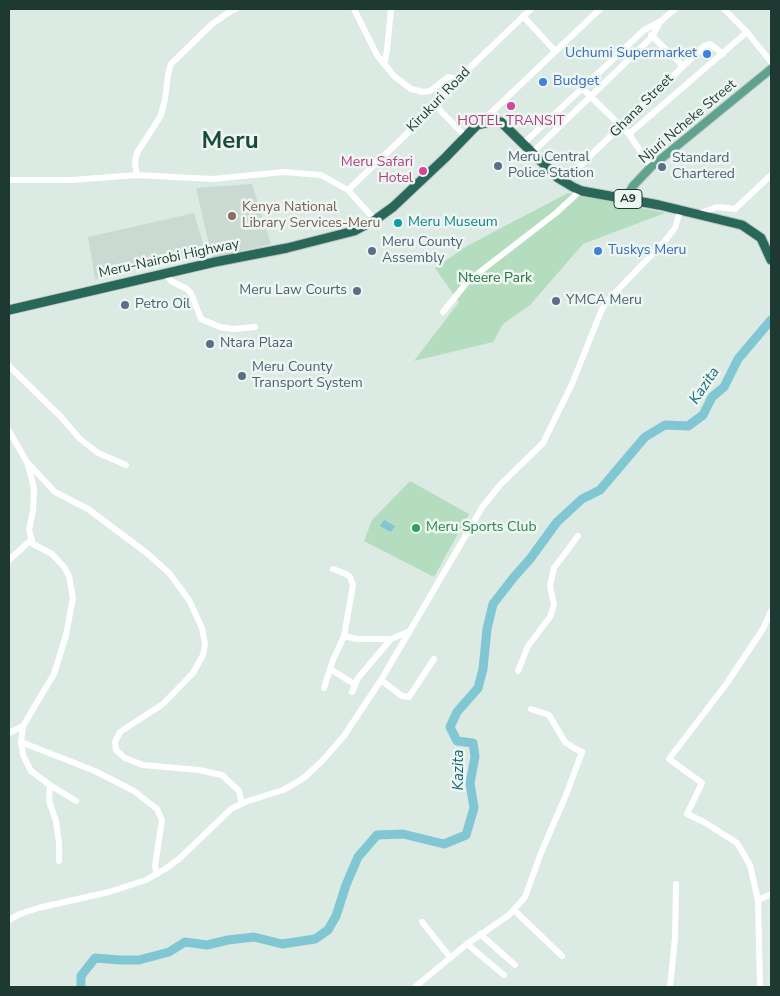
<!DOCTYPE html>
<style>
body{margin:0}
#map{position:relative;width:780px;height:996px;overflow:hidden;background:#dceae4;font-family:"Nunito Sans",sans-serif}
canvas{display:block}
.frame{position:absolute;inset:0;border:10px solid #1e3932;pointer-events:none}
</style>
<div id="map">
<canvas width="780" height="996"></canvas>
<div class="frame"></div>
</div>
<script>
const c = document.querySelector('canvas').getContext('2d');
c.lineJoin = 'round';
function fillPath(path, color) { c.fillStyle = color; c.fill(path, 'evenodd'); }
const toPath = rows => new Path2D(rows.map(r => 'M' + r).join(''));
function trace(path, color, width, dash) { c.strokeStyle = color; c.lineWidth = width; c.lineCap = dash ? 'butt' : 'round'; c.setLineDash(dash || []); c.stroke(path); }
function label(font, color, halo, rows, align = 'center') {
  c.font = font + ' "Nunito Sans",sans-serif'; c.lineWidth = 5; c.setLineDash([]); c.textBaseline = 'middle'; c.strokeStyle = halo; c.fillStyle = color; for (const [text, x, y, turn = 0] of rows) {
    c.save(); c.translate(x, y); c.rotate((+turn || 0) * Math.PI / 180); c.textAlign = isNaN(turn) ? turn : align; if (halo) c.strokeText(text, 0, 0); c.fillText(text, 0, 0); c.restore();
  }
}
fillPath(toPath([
 [252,184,271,244,212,258,196,188],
 [194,213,206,253,95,279,88,237]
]), '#cbd9d3');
fillPath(toPath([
 [568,193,665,213,583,244,530,305,503,324,493,342,414,361,459,302,435,268,467,246],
 [410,481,469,514,434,577,364,541,372,520]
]), '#b4dcbe');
fillPath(toPath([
 [384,520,395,526,391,532,380,526]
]), '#81c7d3');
trace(toPath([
 [81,987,81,976,95,958,120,960,139,960,169,952,185,942,207,945,228,940,254,937,282,944,315,939,328,930,336,916,346,885,358,857,377,835,403,834,444,844,466,835,474,808,470,783,475,757,473,743,457,741,450,727,457,712,478,688,483,669,487,629,493,604,514,577,530,559,557,522,582,499,600,490,645,437,665,425,688,426,703,415,712,397,724,387,738,359,771,320]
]), '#81c7d3', 9);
const major = toPath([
 [625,199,633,186,651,167,771,69]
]);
const highway = toPath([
 [9,310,215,262,287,248,354,231,375,220,393,207,445,158,477,125,490,122,501,122,558,178,573,187,582,191,659,205,742,225,761,238,771,260]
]);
trace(major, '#bcc4c2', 10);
trace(highway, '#bcc4c2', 11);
trace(toPath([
 [236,9,231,11,212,24,171,64,168,75,165,99,161,115,155,125,138,151,136,157,135,163,137,175,212,179,284,172,321,175,348,190,375,220],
 [354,9,377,55,394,76,411,89,423,92,430,91,448,77,458,79],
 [724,9,747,32,771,62],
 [523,16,555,51],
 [651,35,682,65],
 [383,63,385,61,387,50,391,9],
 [583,89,629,134,651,167],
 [436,106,466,137],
 [478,125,600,9],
 [629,134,747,32],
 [524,143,644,30,661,21,675,9],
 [532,153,652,37,660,22],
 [9,180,72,180,137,175],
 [563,182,704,46,710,44,723,54],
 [348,190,436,106,458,79,531,9],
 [698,214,717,207,735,209,771,175],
 [166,274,171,281,187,289,191,293,201,319,220,327,233,329,255,327],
 [443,312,468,281,556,213,581,190],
 [9,366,61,417,80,439,98,453,126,465],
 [9,431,27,462,31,476,34,489,33,511,29,530,33,544,52,554,64,567,69,576,73,598,66,635,54,674,26,721,23,726,9,733],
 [27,462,55,492,88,509,148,554,170,574,189,600,202,628,205,644,203,655,193,673,163,704,120,732,115,742,116,750,125,758,143,765,199,770,222,775,239,791,242,804],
 [9,560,31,540],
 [333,569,346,574,350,577,353,585,344,636],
 [330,669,354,684],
 [518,671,528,646,550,617,554,605,550,586,554,568,578,536],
 [381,680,402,696,409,697,434,659],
 [324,688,333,660,344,636,357,639,391,639,410,631],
 [352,692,358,678,391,639],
 [23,726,21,742,23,755,31,771,50,785,76,801],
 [21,742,95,771,134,791,157,809,162,820,155,866,157,874],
 [50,785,49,801,56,821,59,843,59,861],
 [758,900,771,894],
 [515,911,562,956],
 [9,920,20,914,38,908,109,892,146,880,165,869,179,859,231,809,245,802,283,790,296,783,306,776,322,761,344,736,381,680,483,506,500,485,543,443,572,384,602,309,610,298,664,242,675,228,680,211],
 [422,922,450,957],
 [480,934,515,965],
 [467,944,504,975],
 [415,987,467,944,509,915,525,897,541,853,566,795,582,752,574,748,565,742,549,715,531,709],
 [670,987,675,938,676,884],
 [760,987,758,900,750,865,737,843,704,822,687,814,702,783,669,759,727,683,763,629,771,611]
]), '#fff', 6);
trace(major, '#5fa290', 8);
trace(highway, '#296759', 9);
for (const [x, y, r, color] of [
 [707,54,5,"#3f7fe0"],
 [543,82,5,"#3f7fe0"],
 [511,106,5,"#d1479c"],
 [498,166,5,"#5c6f8a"],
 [662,167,5,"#5c6f8a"],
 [423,171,5,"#d1479c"],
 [232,216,5,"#8d6e63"],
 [398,223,5,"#0f9aa8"],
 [372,251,5,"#5c6f8a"],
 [598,251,5,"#3f7fe0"],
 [357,291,5,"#5c6f8a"],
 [556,301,5,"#5c6f8a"],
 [125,305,5,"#5c6f8a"],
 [210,344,5,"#5c6f8a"],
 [242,376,5,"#5c6f8a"],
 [416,528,5,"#2e9e5b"]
]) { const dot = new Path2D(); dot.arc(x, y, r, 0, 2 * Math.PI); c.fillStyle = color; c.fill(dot); trace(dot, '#edf6f1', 2); }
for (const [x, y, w] of [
 [628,199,28]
]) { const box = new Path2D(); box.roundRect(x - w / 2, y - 9.5, w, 19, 4); c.fillStyle = '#edf6f1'; c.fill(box); trace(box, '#1e3932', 1); }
label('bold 12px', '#1e3932', null, [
 ["A9",628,199]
]);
label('14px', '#366cbe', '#edf6f1', [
 ["Uchumi Supermarket",697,54,"right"],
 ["Budget",553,82],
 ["Tuskys Meru",608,251]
], 'left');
label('14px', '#1e3932', '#edf6f1', [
 ["Kirukuri Road",439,100,-46],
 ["Ghana Street",642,106,-45],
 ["Njuri Ncheke Street",688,122,-40],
 ["Meru-Nairobi Highway",169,259,-12]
]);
label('14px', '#b23c85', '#edf6f1', [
 ["HOTEL TRANSIT",511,122],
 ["Meru Safari",413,163,"right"],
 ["Hotel",413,179,"right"]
]);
label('14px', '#4e5e75', '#edf6f1', [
 ["Meru Central",508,158],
 ["Police Station",508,174],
 ["Standard",672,159],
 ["Chartered",672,175],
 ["Meru County",382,243],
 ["Assembly",382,259],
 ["Meru Law Courts",347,291,"right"],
 ["YMCA Meru",566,301],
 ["Petro Oil",135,305],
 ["Ntara Plaza",220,344],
 ["Meru County",252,368],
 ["Transport System",252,384]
], 'left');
label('14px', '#785e54', '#edf6f1', [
 ["Kenya National",242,208],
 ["Library Services-Meru",242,224]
], 'left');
label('14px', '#0d838f', '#edf6f1', [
 ["Meru Museum",408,223]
], 'left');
label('14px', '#277243', '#edf6f1', [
 ["Nteere Park",495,279]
]);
label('14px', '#27864d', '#edf6f1', [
 ["Meru Sports Club",426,528]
], 'left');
label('italic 15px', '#166877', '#edf6f1', [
 ["Kazita",705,386,-56],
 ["Kazita",459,770,-90]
]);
label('bold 24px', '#194c3f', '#edf6f1', [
 ["Meru",230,142]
]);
</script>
